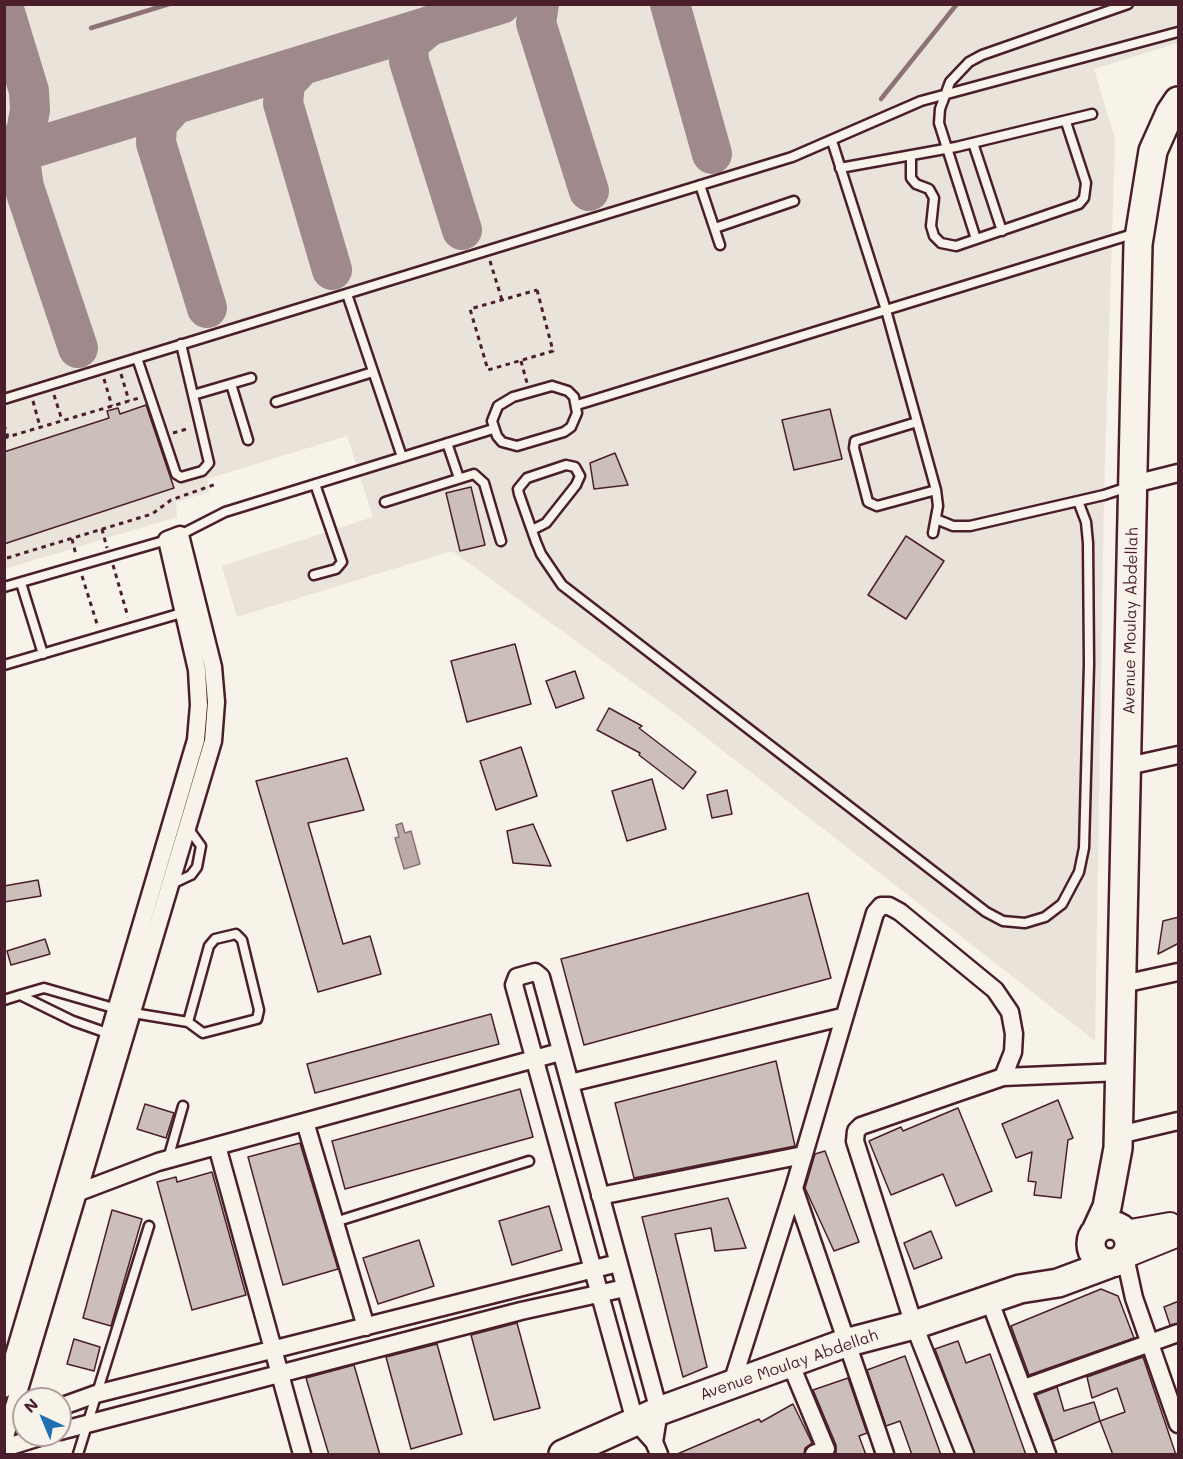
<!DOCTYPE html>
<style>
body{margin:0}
#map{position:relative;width:1183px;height:1459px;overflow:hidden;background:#f7f3e8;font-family:Mali,sans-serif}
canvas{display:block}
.frame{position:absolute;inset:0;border:6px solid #4a1f2b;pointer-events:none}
.north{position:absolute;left:12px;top:1387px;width:60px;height:60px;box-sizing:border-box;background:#f7f3e8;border:2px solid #b29e9c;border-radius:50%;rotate:316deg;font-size:16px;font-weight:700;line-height:24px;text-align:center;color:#4a1f2b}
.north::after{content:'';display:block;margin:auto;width:21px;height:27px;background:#1f6fb2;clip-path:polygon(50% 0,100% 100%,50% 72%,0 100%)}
</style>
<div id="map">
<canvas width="1183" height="1459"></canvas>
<div class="frame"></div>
<div class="north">N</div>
</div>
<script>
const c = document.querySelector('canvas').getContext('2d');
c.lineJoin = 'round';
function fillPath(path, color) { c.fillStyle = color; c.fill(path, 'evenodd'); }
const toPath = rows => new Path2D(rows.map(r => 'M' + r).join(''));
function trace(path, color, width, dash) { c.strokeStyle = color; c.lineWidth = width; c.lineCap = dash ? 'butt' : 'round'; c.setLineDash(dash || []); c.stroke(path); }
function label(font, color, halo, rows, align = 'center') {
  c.font = font + ' Mali,sans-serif'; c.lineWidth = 4.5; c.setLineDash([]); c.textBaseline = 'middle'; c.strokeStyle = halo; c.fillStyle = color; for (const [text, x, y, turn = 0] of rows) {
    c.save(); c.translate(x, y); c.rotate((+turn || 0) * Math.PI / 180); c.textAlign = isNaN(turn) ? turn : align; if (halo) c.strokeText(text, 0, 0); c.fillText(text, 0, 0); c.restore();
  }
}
fillPath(toPath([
 [5,5,1178,5,1178,43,1094,69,1115,139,1104,495,1095,1041,676,714,452,551,237,617,222,566,373,517,347,436,207,479,209,492,176,502,177,517,5,569]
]), '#eae3da');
const water = toPath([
 [402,823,405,833,411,831,420,864,404,869,395,838,399,837,396,825,402,823]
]);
fillPath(water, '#bcaaa7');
trace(water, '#8e7275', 1.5);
trace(toPath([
 [91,28,169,4],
 [881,99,957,4]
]), '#8e7275', 4.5);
trace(toPath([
 [539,4,536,23,589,191],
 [670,4,712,154],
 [4,9,29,91,30,110,26,132,11,153],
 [429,26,412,40,408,49,409,61,462,230],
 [301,66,285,83,283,103,332,270],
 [174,105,157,124,156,143,207,308],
 [26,132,20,161,24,187,78,348],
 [4,157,501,4]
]), '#a0898a', 40);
const building = toPath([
 [146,405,174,488,4,544,4,452,109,418,107,411,118,408,120,414,146,405],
 [830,409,842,459,794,470,782,420,830,409],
 [615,453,628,485,594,489,590,463,615,453],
 [471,487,485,545,460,551,446,493,471,487],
 [906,536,944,561,906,619,868,595,906,536],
 [515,644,531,704,467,722,451,661,515,644],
 [575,671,584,698,556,708,546,681,575,671],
 [609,708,642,726,639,728,696,772,683,789,639,755,640,753,597,730,609,708],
 [521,747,537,796,496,810,480,761,521,747],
 [347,758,364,810,308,823,343,944,370,936,381,974,318,992,256,781,347,758],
 [652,779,666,829,627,841,612,791,652,779],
 [727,790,732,814,712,818,707,795,727,790],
 [533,824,551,866,513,863,507,831,533,824],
 [38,880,41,896,4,902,4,886,38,880],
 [808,893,831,978,584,1045,561,959,808,893],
 [1179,917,1179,943,1158,954,1163,921,1179,917],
 [45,939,50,954,11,965,7,951,45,939],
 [491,1014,499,1044,315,1093,307,1064,491,1014],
 [776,1061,795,1146,634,1178,615,1103,776,1061],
 [520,1089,533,1137,345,1189,332,1141,520,1089],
 [1058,1100,1073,1138,1068,1140,1061,1198,1034,1195,1036,1182,1028,1181,1032,1152,1016,1158,1002,1124,1058,1100],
 [145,1104,174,1113,166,1138,137,1129,145,1104],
 [958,1108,992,1191,956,1206,943,1174,891,1195,869,1141,901,1127,903,1131,958,1108],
 [300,1143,338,1269,283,1285,248,1157,300,1143],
 [825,1151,859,1242,834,1251,805,1188,815,1154,825,1151],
 [212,1172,246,1295,192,1310,157,1182,176,1177,177,1182,212,1172],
 [728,1198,746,1248,715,1251,711,1228,675,1234,707,1367,683,1377,642,1217,728,1198],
 [549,1206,562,1250,512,1265,499,1221,549,1206],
 [112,1210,142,1219,111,1326,83,1318,112,1210],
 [931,1231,942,1258,914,1269,904,1243,931,1231],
 [419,1240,434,1286,378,1304,363,1258,419,1240],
 [1101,1289,1118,1296,1134,1338,1029,1375,1011,1326,1101,1289],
 [1179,1301,1179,1323,1170,1325,1164,1307,1179,1301],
 [517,1323,540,1408,494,1420,471,1335,517,1323],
 [74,1339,100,1347,94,1371,67,1364,74,1339],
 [958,1341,966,1363,990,1354,1026,1455,975,1455,935,1349,958,1341],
 [437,1344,462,1434,411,1449,386,1357,437,1344],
 [905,1356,941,1455,912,1455,900,1421,886,1426,867,1370,905,1356],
 [1143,1357,1176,1455,1113,1455,1100,1421,1125,1412,1117,1388,1092,1398,1087,1377,1143,1357],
 [354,1365,380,1455,329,1455,306,1378,354,1365],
 [848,1378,867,1433,859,1436,866,1455,836,1455,836,1445,813,1390,848,1378],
 [1057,1387,1064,1411,1094,1402,1100,1421,1053,1441,1036,1395,1057,1387],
 [793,1404,812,1443,805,1448,804,1455,675,1455,759,1419,761,1422,793,1404]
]);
fillPath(building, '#ccbfb9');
trace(building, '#4a1f2b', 1.5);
const lane = toPath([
 [832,141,886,310,936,490,938,506,933,533],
 [973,143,1002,231],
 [911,156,911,178,916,184,929,189,934,198,931,226,934,236,941,243,956,246,1079,204,1084,198,1086,183,1066,122],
 [840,168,956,147,1092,114],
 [700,185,720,245],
 [715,228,794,201],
 [976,239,939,123,940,109,950,82,969,62,982,55,1128,4],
 [347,294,402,457],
 [137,358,176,474,181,477,202,471,209,463,181,344],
 [231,384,248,440],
 [552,386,568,391,574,397,577,413,571,427,564,432,517,446,502,442,497,436,492,421,498,406,513,397,552,386],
 [193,395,251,378],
 [4,399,792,157,921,101,1178,32],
 [276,402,373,372],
 [577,405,1136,233],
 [917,422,855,441,854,448,868,502,877,506,936,490],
 [447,443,459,478],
 [385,502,474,474,484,483,501,541],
 [936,519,953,526,970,526,1104,495,1128,487],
 [532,530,546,523,576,485,580,476,575,467,566,465,527,478,518,489,519,494,536,542,541,554,562,585,986,912,1003,921,1025,923,1045,917,1062,904,1079,872,1084,848,1089,664,1088,543,1086,522,1078,501],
 [180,535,225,512,493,429],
 [314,575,336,569,342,562,315,484],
 [21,583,43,654],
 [4,587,167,540],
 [4,665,185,612],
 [172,884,191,875,197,867,201,846,188,828],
 [4,1000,20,995],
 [133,1013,188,1022,203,1033,257,1019,259,1010,242,940,236,934,215,939,209,946,188,1022],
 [110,1034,73,1021,20,995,44,988,117,1009],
 [168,1159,183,1106],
 [335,1222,529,1161],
 [78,1454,149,1226]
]);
const street = toPath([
 [1134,484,1178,473],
 [1128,766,1178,755],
 [1123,984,1178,972],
 [570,1083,842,1017],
 [305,1122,366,1327],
 [1119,1135,1178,1121],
 [217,1146,302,1454],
 [794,1188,885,1454],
 [71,1190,79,1192,158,1162,560,1052],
 [600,1196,803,1155],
 [1125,1257,1134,1298,1178,1424],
 [989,1299,1047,1454],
 [791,1365,826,1449,814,1454],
 [732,1383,794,1188,875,913,881,906,889,906,900,912,995,990,1010,1012,1014,1034,1013,1052,1003,1077],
 [1024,1388,1178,1333],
 [4,1389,196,740,199,705,197,670,167,540,180,535,213,667,216,702,213,741,4,1440],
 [60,1407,96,1394,618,1263],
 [60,1431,521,1311,625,1288],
 [654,1442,659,1411,541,977,535,972,517,977,514,985,635,1421,654,1442,659,1454],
 [4,1448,46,1435],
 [965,1454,914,1325,855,1141,856,1131,861,1126,1003,1077,1121,1072]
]);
const secondary = toPath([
 [1125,1233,1170,1225],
 [1126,1255,1178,1234]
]);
const primary = toPath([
 '1091 1244a19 19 0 1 1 38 0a19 19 0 1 1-38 0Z',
 [1096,1231,1107,1207,1118,1148,1138,244,1153,151,1170,113,1178,101],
 [563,1454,659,1411,845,1343,914,1325,1020,1289,1058,1283,1109,1264]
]);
trace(lane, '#4a1f2b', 13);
trace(street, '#4a1f2b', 21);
trace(secondary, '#4a1f2b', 28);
trace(primary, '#4a1f2b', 32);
trace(toPath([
 [490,261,502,300],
 [537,290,553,351,488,370,470,309,537,290],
 [521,361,527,383],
 [121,374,129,401],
 [104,379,112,406],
 [54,395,62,420],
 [33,401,40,427],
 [4,425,8,437],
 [173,433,190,428],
 [4,438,139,398],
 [102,529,107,548],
 [72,539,76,555],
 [7,558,152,514,171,500,216,484],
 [113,565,128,617],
 [82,576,98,627]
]), '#4a1f2b', 3, [4.5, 4.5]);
trace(lane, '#f7f3e8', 8);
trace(street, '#f7f3e8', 16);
trace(secondary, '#f7f3e8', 24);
trace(primary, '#f7f3e8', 27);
label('16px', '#4a1f2b', '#f7f3e8', [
 ["Avenue Moulay Abdellah",1131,621,-89],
 ["Avenue Moulay Abdellah",789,1365,-19]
]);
</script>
